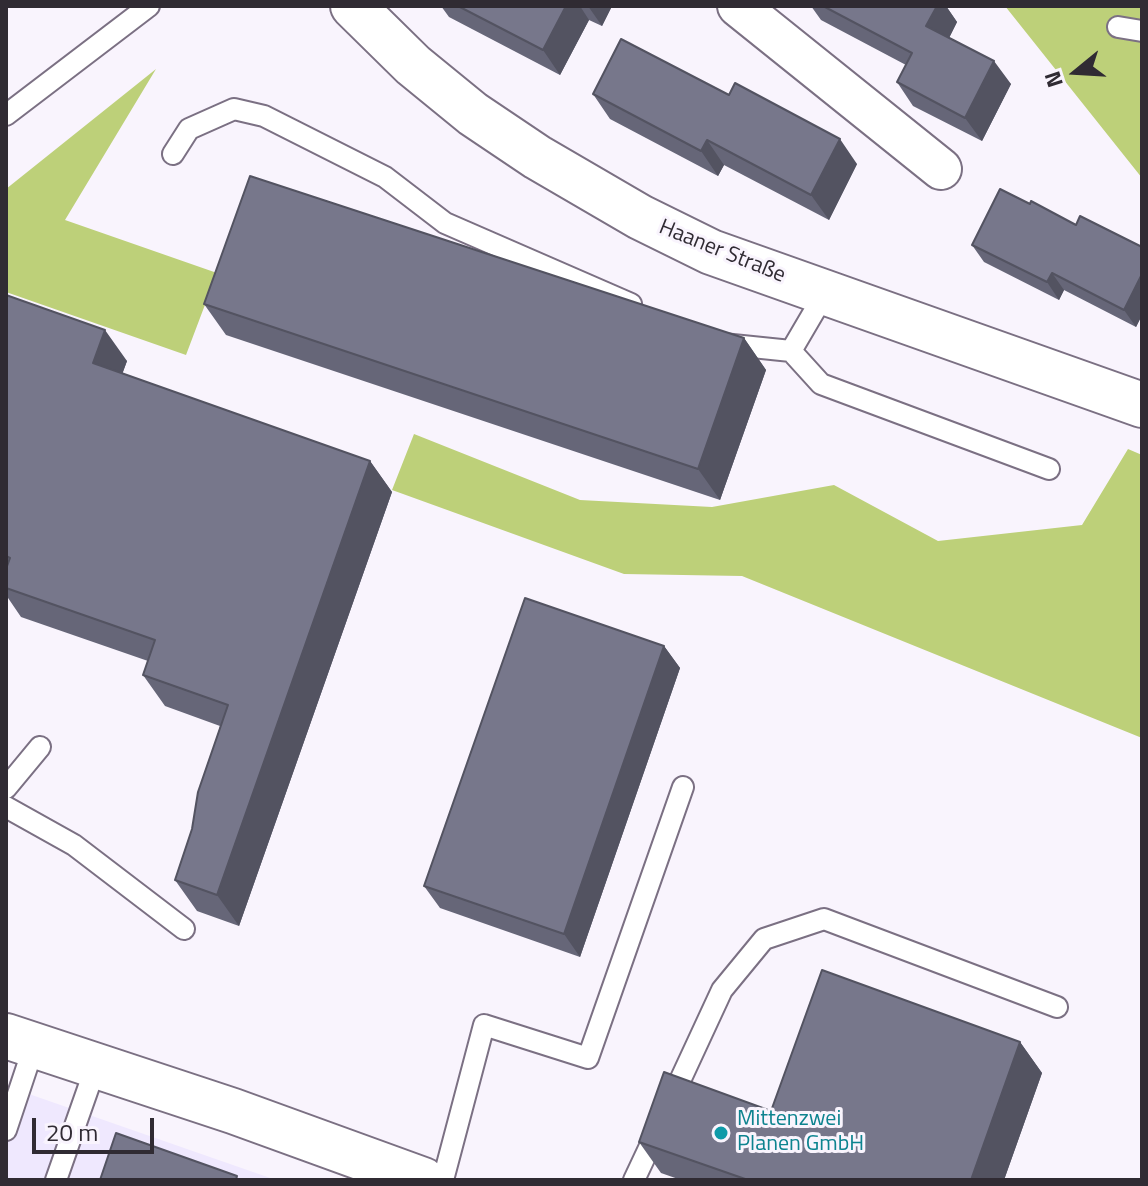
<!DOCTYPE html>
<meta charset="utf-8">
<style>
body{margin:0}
#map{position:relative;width:1148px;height:1186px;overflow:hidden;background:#f9f4fd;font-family:"Titillium Web",sans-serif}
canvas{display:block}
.frame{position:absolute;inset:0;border:8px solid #302b33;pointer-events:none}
.north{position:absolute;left:1036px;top:32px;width:80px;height:80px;-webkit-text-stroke:6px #f9f4fd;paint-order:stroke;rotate:252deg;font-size:22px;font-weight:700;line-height:32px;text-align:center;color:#302b33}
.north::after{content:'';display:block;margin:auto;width:28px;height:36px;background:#302b33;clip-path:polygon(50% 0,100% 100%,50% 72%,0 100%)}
.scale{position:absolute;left:32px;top:1118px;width:122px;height:36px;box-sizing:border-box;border:4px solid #302b33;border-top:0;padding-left:10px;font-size:24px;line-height:28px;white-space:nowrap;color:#302b33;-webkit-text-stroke:6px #f9f4fd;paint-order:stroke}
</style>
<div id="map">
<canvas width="1148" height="1186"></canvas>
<div class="frame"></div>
<div class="north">N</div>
<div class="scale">20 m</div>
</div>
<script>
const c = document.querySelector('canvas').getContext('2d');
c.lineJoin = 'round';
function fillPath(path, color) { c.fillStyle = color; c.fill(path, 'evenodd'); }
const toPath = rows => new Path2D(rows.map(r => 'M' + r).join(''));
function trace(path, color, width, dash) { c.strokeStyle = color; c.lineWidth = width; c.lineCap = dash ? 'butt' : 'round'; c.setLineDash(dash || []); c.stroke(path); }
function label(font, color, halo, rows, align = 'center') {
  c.font = font + ' "Titillium Web",sans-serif'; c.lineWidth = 6; c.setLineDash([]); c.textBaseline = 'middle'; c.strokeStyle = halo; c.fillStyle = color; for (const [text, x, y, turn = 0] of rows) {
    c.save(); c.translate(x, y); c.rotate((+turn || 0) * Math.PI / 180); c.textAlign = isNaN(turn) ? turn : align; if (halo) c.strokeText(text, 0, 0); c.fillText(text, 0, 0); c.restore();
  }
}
fillPath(toPath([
 [6,1086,276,1180,6,1180]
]), '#efe8fe');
fillPath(toPath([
 [1005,6,1142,6,1142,178],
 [156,69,65,220,217,273,186,355,6,292,6,189],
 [414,434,580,500,712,507,834,485,938,541,1082,525,1128,449,1142,455,1142,738,742,576,624,574,392,490]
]), '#bdd079');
const service = toPath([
 [1118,27,1142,31],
 [6,115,149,6],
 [173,154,189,129,234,109,264,116,385,177,445,223,631,304],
 [723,344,791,351,825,293],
 [791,351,821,384,1049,469],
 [6,788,40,747],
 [6,807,74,845,184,929],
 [671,1100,722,990,764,939,824,919,1057,1007],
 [6,1130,34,1046],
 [56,1180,96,1066],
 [443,1180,484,1025,588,1058,683,787],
 [634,1180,658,1129]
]);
const minor = toPath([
 [738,6,941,169]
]);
const secondary = toPath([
 [353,6,413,65,473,114,537,157,640,217,711,252,1142,405]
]);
const primary = toPath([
 [6,1036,233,1111,423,1180]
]);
trace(service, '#7b7083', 24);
trace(minor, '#7b7083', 44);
trace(secondary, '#7b7083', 48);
trace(primary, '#7b7083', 48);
trace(service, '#fff', 20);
trace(minor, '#fff', 40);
trace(secondary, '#fff', 44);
trace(primary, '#fff', 44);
fillPath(toPath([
 [441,6,612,6,602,26,589,20,560,75,449,17],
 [811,6,946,6,957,22,949,38,1011,84,982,141,913,106,897,82,906,65,821,20],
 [593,94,857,164,829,220,724,165,718,176,610,119],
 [1030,204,1076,225,1142,247,1142,315,1136,327,1064,290,1059,300,984,262,972,245],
 [6,295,127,361,122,374,370,461,392,492,239,926,197,911,175,880,192,829,220,726,165,706,143,675,148,661,21,617,6,595],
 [204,304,744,338,766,370,720,500,226,335],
 [664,646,680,668,580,957,440,908,424,886],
 [1020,1042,1042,1073,1004,1180,681,1180,661,1173,639,1142,771,1111]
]), '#666678');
fillPath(toPath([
 [566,6,580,6,589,20,560,75,543,50],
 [588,6,612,6,602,26],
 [937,6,946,6,957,22,943,50,926,26],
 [994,61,1011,84,982,141,965,118],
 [840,139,857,164,829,220,811,195],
 [707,140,724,165,718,176,701,151],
 [1052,273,1064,290,1059,300,1047,282],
 [1142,274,1142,315,1136,327,1124,310],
 [105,330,127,361,115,394,93,363],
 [744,338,766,370,720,500,698,469],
 [370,461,392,492,239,926,217,895],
 [664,646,680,668,580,957,564,934],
 [1020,1042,1042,1073,1004,1180,971,1180]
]), '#535361');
const building = toPath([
 [458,6,566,6,543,50,458,6],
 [823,6,937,6,926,26,994,61,965,118,897,82,912,53,823,6],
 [621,39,729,95,735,83,840,139,811,195,707,140,701,151,593,94,621,39],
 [250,176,744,338,698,469,204,304,250,176],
 [1000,189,1030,204,1031,201,1076,225,1080,216,1142,247,1142,274,1124,310,1052,273,1047,282,972,245,1000,189],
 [6,295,105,330,93,363,370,461,217,895,175,880,192,829,198,792,228,705,143,675,155,640,6,588,6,569,10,558,6,556,6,295],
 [525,598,664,646,564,934,424,886,525,598],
 [822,970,1020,1042,971,1180,748,1180,639,1142,664,1072,771,1111,822,970],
 [116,1133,237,1176,236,1180,100,1180,116,1133]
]);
fillPath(building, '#77778b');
trace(building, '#535361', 2);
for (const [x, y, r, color] of [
 [721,1133,8,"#0f9aa8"]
]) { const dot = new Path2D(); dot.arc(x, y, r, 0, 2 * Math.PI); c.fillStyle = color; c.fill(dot); trace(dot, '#f9f4fd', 3); }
label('22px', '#302b33', '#f9f4fd', [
 ["Haaner Straße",722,252,22]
]);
label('22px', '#0d838f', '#f9f4fd', [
 ["Mittenzwei",737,1120],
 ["Planen GmbH",737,1145]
], 'left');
</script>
